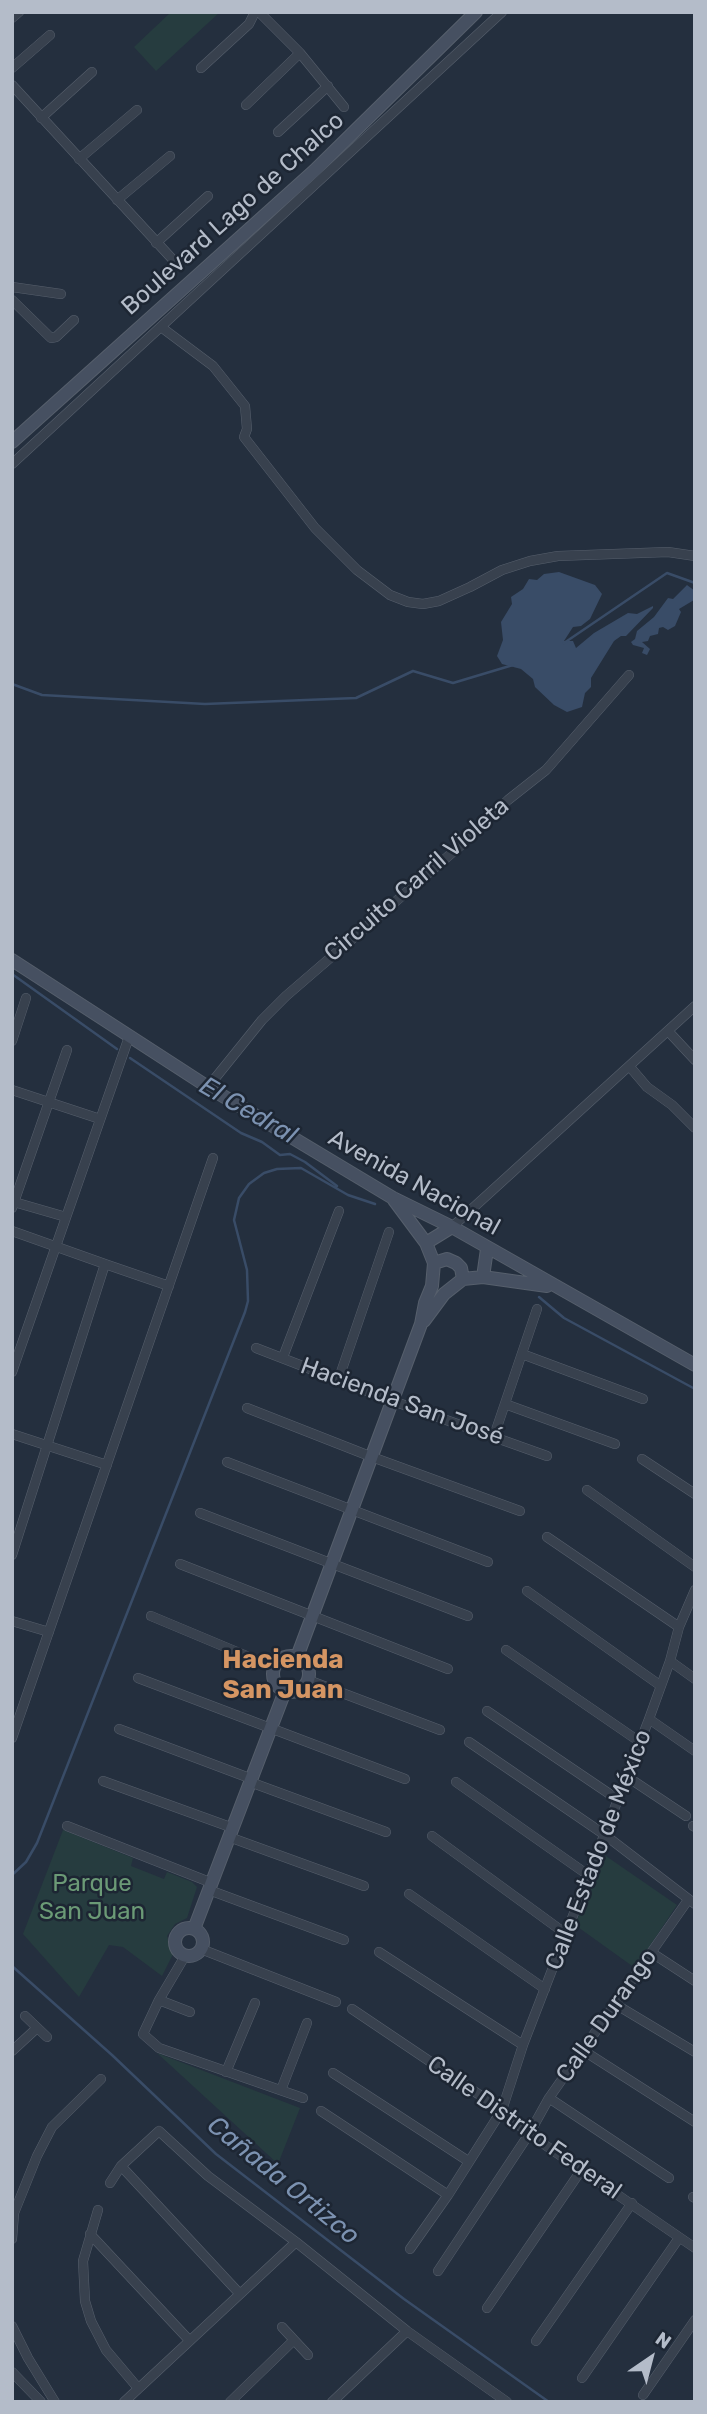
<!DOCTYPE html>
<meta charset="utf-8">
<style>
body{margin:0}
#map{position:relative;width:707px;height:2414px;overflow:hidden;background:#242f3e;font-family:Rubik,sans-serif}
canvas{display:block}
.frame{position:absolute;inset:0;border:14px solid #b4bcc9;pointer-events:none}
.north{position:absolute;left:616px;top:2323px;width:70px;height:70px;-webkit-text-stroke:5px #1d2633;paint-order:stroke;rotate:35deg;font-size:19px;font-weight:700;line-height:28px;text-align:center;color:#b4bcc9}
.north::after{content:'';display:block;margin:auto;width:24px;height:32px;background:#b4bcc9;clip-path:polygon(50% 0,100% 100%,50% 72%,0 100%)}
</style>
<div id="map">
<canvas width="707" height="2414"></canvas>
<div class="frame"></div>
<div class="north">N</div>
</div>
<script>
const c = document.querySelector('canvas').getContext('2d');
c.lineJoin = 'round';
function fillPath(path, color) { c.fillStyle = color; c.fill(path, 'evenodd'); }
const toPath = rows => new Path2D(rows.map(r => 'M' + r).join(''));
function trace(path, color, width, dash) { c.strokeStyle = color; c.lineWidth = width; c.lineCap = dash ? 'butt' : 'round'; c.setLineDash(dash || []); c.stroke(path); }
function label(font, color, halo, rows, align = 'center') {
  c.font = font + ' Rubik,sans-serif'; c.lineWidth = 5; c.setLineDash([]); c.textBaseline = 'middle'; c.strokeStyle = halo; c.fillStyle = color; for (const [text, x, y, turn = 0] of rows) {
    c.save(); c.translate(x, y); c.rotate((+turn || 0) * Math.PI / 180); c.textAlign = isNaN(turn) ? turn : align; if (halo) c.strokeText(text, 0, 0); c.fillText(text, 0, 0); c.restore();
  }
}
fillPath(toPath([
 [171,12,220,12,156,71,134,47],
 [63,1830,133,1858,131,1866,164,1879,167,1872,192,1882,197,1887,187,1918,175,1924,167,1936,173,1954,162,1976,123,1947,109,1945,79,1997,23,1934],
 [603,1854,677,1905,635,1968,575,1925],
 [157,2053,300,2108,278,2164]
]), '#263c3f');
fillPath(toPath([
 [559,572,595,585,602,594,590,619,581,626,573,627,564,641,573,641,576,648,594,633,628,613,637,614,653,606,653,608,626,636,621,636,614,641,591,678,591,687,585,693,582,707,567,712,554,705,535,687,533,679,521,669,502,664,497,656,503,640,501,622,512,604,511,597,523,589,529,579,537,580,544,574],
 [687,585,695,591,694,600,679,609,681,612,675,626,668,630,663,627,659,628,658,634,650,636,648,641,642,642,650,649,647,655,642,653,644,648,633,645,631,642,635,639,637,631,654,617,668,598,673,599]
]), '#394c67');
trace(toPath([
 [564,643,667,573,695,583],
 [12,684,42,695,205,704,356,698,413,671,453,683,513,665],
 [12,974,117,1049],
 [130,1058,241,1133,262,1142,280,1155,290,1154,305,1162,337,1186],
 [539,1297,564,1318,695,1389],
 [12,1875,26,1862,37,1843,245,1312,248,1301,247,1270,234,1220,239,1198,249,1184,264,1173,277,1169,301,1168,348,1195,375,1204],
 [12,1966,112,2055,216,2154,404,2299,549,2402]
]), '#394c67', 2.5);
const street = toPath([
 [259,12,300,53,344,107],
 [12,18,19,12],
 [12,68,50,35],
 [201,68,249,24,255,12],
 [12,85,175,262],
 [246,105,300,53],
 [41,118,92,72],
 [278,132,328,86],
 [79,159,137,110],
 [117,200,170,156],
 [156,243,208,196],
 [12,287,61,294],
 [12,300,51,338,56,337,74,320],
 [161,327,213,366,245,406,247,429,244,437,315,528,357,570,390,595,408,602,423,604,439,601,470,587,502,570,530,561,558,556,668,552,695,556],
 [12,464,502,12],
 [668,1031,695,1060],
 [12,1041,26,998],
 [630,1067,647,1087,672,1105,695,1128],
 [208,1087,262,1020,286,996,460,846,508,800,546,770,629,675],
 [12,1090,100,1119],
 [14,1202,66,1217],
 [12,1208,67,1050],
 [452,1227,695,1006],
 [12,1231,105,1264],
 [256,1348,393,1401,547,1456],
 [522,1354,643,1399],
 [283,1357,339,1211],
 [12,1372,129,1037],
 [339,1378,389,1232],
 [505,1404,615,1444],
 [247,1408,372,1457,520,1511],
 [12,1434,107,1465],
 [494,1436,537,1309],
 [642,1459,695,1494],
 [227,1462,488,1562],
 [587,1490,695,1567],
 [200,1513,468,1616],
 [547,1537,679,1627],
 [12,1555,105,1264,169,1286],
 [180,1564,448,1669],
 [527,1591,661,1686],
 [151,1616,273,1667],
 [12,1621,49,1632],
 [506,1650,640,1742],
 [670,1661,695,1679],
 [138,1678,405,1779],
 [308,1680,440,1730],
 [487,1711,617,1799],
 [649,1719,695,1751],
 [119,1729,252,1779],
 [12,1738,213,1158],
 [469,1742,605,1835,695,1904],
 [626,1776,686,1816],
 [103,1781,233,1828],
 [250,1782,386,1832],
 [456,1782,588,1875],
 [67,1826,212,1883],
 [693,1826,695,1827],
 [432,1836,566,1934],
 [229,1837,364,1886],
 [209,1890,344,1940],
 [409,1894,545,1989],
 [201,1949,336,2002],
 [379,1952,523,2045],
 [652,1953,695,1981],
 [185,1956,159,2000,143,2034,159,2048,303,2098],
 [159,2000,190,2012],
 [615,2004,695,2052],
 [352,2009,502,2110,529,2134,695,2248],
 [25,2016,47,2037],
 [12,2051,37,2028],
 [584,2051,695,2122],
 [226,2072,255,2003],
 [333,2073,468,2161],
 [281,2090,307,2023],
 [549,2098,669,2178],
 [321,2111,448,2195],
 [121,2166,239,2293],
 [110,2183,121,2166,159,2131,208,2176,296,2242,407,2331,507,2402],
 [693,2197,695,2198],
 [98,2210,83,2261,85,2301,91,2321,106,2350,138,2388],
 [12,2218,37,2156,52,2127,101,2079],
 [90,2234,189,2340],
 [12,2239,14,2214],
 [410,2249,448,2195,502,2110,523,2045,649,1719,670,1661,679,1627,695,1590],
 [438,2271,529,2134,549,2098,688,1900],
 [487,2308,582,2169],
 [12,2326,28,2358,55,2402],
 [282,2327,308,2355],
 [536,2341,632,2203],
 [12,2372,41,2402],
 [582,2378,679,2238],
 [643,2395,695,2320],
 [124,2402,296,2242],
 [230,2402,294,2340],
 [332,2402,407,2331]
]);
const secondary = toPath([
 [12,442,314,171,476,12],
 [12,960,208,1087,393,1198,452,1227,695,1365],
 [426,1243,452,1227],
 [434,1263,447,1259,456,1263,461,1268,463,1279],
 [483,1277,487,1249],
 [424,1321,444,1294,463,1279,483,1277,547,1286],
 '273 1674a18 18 0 1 1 36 0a18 18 0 1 1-36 0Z',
 [297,1657,421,1324,425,1303,432,1286,434,1263,426,1243,394,1200],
 '175 1942a14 14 0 1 1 28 0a14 14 0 1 1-28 0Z',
 [194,1929,285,1691]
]);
trace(street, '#565f6c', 10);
trace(secondary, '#565f6c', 14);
trace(street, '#38414e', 9);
trace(secondary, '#465061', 12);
label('24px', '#b4bcc9', '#1d2633', [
 ["Boulevard Lago de Chalco",233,214,-42],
 ["Circuito Carril Violeta",417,880,-41],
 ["Avenida Nacional",414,1183,29],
 ["Hacienda San José",402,1402,20],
 ["Calle Estado de México",599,1850,-69],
 ["Calle Durango",607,2016,-55],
 ["Calle Distrito Federal",524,2128,35]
]);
label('24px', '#6b9a76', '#1d2633', [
 ["Parque",92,1884],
 ["San Juan",92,1912]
]);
label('italic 26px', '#7c92b1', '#1d2633', [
 ["El Cedral",248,1111,30],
 ["Cañada Ortizco",283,2181,39]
]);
label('bold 26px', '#d59563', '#1d2633', [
 ["Hacienda",283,1660],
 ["San Juan",283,1690]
]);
</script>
